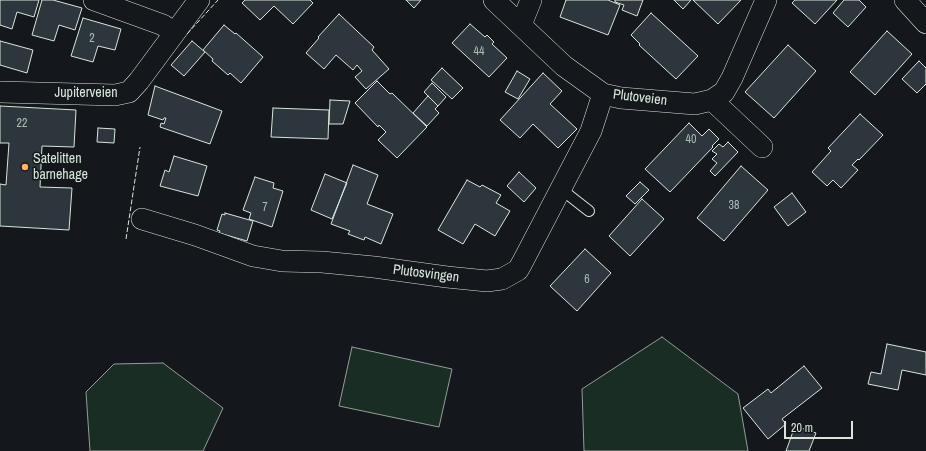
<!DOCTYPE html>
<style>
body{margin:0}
#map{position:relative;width:926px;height:451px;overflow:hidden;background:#14181c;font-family:"Archivo Narrow",sans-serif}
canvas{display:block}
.scale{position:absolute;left:784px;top:421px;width:69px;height:18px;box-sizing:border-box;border:2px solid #d8e6dc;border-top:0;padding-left:5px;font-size:12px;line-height:14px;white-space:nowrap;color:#d8e6dc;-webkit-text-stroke:3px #14181c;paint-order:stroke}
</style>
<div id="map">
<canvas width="926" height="451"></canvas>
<div class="scale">20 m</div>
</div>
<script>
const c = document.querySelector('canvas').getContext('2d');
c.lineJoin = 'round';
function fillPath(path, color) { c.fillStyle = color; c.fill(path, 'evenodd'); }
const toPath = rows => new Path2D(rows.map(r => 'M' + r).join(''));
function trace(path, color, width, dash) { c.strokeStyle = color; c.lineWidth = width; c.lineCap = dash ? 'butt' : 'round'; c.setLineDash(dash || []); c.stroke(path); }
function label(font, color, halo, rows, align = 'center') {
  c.font = font + ' "Archivo Narrow",sans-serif'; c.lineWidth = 3; c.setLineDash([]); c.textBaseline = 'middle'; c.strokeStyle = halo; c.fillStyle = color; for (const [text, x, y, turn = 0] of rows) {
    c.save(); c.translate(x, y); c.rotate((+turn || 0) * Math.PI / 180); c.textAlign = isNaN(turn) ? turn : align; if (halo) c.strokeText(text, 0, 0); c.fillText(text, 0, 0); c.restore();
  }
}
const green = toPath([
 [662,337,738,394,748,451,584,451,582,389,662,337],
 [352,347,452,369,439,427,339,406,352,347],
 [163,363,223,408,203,451,90,451,86,392,114,364,163,363]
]);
fillPath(green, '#1a2d24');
trace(green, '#939e99', 1);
const building = toPath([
 [0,0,39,0,34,17,17,12,12,29,0,25,0,0],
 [42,0,53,0,82,8,75,30,59,25,54,41,32,35,42,0],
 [245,0,310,0,313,3,293,24,274,6,260,20,242,3,245,0],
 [406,0,421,0,414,8,406,0],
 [566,0,608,0,620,5,608,35,560,17,566,0],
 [615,0,643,0,637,16,622,10,624,5,615,2,615,0],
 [674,0,691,0,683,9,674,0],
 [693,0,741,0,718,24,693,0],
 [795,0,837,0,815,24,792,3,795,0],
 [844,0,859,0,866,7,848,27,833,13,844,0],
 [651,13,698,56,676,79,639,45,640,44,631,35,651,13],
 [339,14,374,47,372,50,389,69,366,89,355,77,362,71,357,65,353,70,336,55,324,69,306,53,319,38,318,37,339,14],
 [83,18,121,29,115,50,98,46,93,62,71,56,83,18],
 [470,24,485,37,487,35,494,42,492,44,507,58,489,77,452,43,470,24],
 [224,25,235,34,236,33,263,57,241,83,230,73,228,75,212,61,213,59,203,50,224,25],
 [887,31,912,54,875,95,850,72,887,31],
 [0,41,33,50,27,73,0,65,0,41],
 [192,41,205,52,184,76,171,65,192,41],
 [788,45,816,71,774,118,745,92,788,45],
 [919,61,926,68,926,84,917,93,902,79,919,61],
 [442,68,463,88,452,99,431,80,442,68],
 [517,71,530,79,518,99,505,92,517,71],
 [543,73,562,91,550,104,577,129,558,148,533,124,520,138,500,120,543,73],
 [377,81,390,94,392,93,427,127,397,158,378,140,386,132,379,125,378,127,355,103,377,81],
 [432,83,446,97,438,106,424,92,432,83],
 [155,86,222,111,210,144,160,127,161,123,164,124,166,118,164,118,163,120,148,115,155,86],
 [428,96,438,106,435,109,439,113,427,126,413,113,428,96],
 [330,100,350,101,343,124,329,124,330,100],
 [0,106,76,110,74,147,42,146,40,187,72,188,69,230,0,226,0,184,6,185,9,143,0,143,0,106],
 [273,108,329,110,328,139,271,137,273,108],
 [860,114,883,135,859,160,858,159,852,165,858,170,841,188,833,180,827,186,812,172,831,151,828,148,860,114],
 [689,123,702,136,709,129,719,139,712,146,713,147,670,192,645,169,689,123],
 [98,128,115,129,114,143,97,142,98,128],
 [728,142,738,152,715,176,710,171,717,163,712,159,717,154,712,151,719,144,723,147,728,142],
 [174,156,207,166,198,196,160,186,165,170,169,172,174,156],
 [353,165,378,175,367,204,393,214,381,244,365,237,364,240,348,234,350,231,331,224,353,165],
 [741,166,768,190,724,241,697,218,741,166],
 [519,172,536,188,524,202,507,186,519,172],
 [325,174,347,183,332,219,311,210,325,174],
 [255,177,274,183,273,188,283,191,272,227,249,219,251,213,243,210,255,177],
 [467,180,480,187,482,185,501,195,496,203,510,211,495,236,475,224,463,244,438,230,467,180],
 [640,182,649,190,635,204,626,196,640,182],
 [792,193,806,212,788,226,774,207,792,193],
 [642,199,664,219,630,256,609,236,642,199],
 [225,213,253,221,247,241,219,233,220,231,217,230,222,214,225,215,225,213],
 [585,249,611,273,577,311,550,286,585,249],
 [887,344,926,352,926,375,902,370,898,390,868,384,871,372,881,374,887,344],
 [804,366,822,388,782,419,786,424,768,439,743,408,768,389,771,393,804,366],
 [795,426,816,433,809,451,786,451,795,426]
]);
fillPath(building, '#2c363c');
trace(building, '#d8e6dc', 1);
const lane = toPath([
 [561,189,589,211]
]);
const street = toPath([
 [94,0,163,25,174,33],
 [494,0,564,66,603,94,621,98,695,104,712,100],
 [905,0,926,23],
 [521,25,531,0],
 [0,92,115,95,129,92,139,81,199,0],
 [762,147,712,100,724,92,732,78,766,0],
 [142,219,195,235,253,256,282,261,322,262,374,267,447,277,487,281,502,279,518,270,522,263,591,131,603,94]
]);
trace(lane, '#d8e6dc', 12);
trace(street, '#d8e6dc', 22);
trace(lane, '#14181c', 10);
trace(street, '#14181c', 21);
trace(toPath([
 [187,34,218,0],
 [126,239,140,147]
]), '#d8e6dc', 1, [5, 2]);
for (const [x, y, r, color] of [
 [25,167,4,"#ffb74d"]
]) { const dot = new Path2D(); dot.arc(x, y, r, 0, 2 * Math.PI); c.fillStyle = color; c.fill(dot); trace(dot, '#14181c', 1.5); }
label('12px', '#adbab4', null, [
 ["2",92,39],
 ["44",479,52],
 ["22",22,124],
 ["40",691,140],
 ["38",734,206],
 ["7",265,208],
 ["6",587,280]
]);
label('14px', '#d8e6dc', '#14181c', [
 ["Jupiterveien",86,93],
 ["Plutoveien",640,98,7],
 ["Plutosvingen",426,274,7]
]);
label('14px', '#d8e6dc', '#14181c', [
 ["Satelitten",33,159],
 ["barnehage",33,175]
], 'left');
</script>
